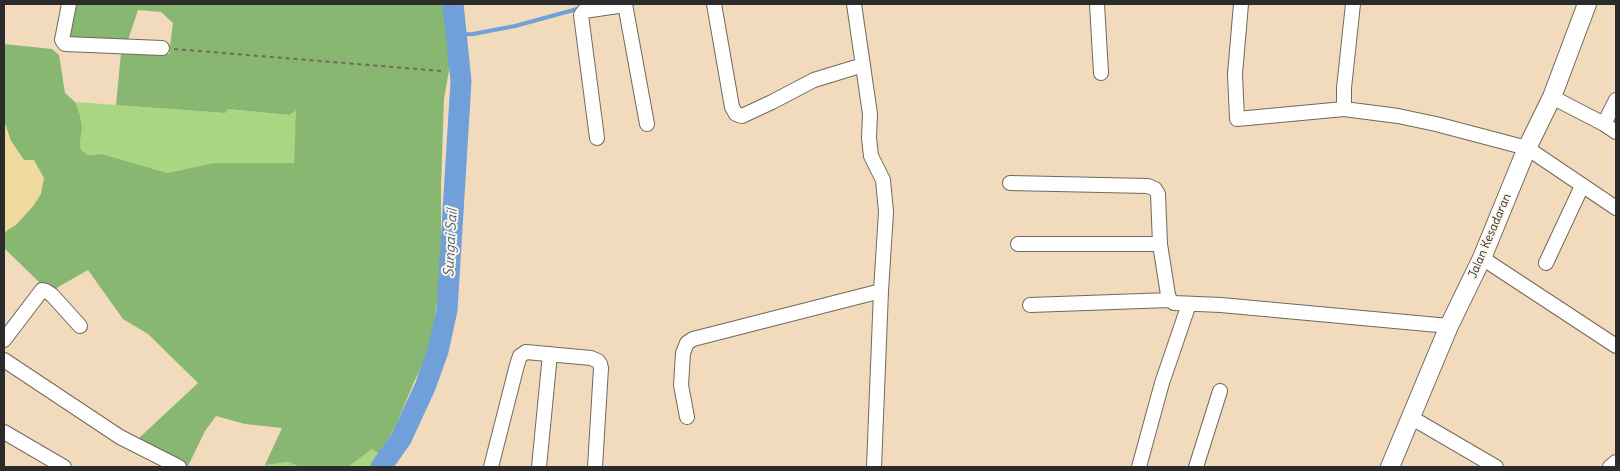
<!DOCTYPE html>
<style>
body{margin:0}
#map{position:relative;width:1620px;height:471px;overflow:hidden;background:#f2dbbc;font-family:Delius,sans-serif}
canvas{display:block}
.frame{position:absolute;inset:0;border:5px solid #2b2b2b;pointer-events:none}
</style>
<div id="map">
<canvas width="1620" height="471"></canvas>
<div class="frame"></div>
</div>
<script>
const c = document.querySelector('canvas').getContext('2d');
c.lineJoin = 'round';
function fillPath(path, color) { c.fillStyle = color; c.fill(path, 'evenodd'); }
const toPath = rows => new Path2D(rows.map(r => 'M' + r).join(''));
function trace(path, color, width, dash) { c.strokeStyle = color; c.lineWidth = width; c.lineCap = dash ? 'butt' : 'round'; c.setLineDash(dash || []); c.stroke(path); }
function label(font, color, halo, rows, align = 'center') {
  c.font = font + ' Delius,sans-serif'; c.lineWidth = 4; c.setLineDash([]); c.textBaseline = 'middle'; c.strokeStyle = halo; c.fillStyle = color; for (const [text, x, y, turn = 0] of rows) {
    c.save(); c.translate(x, y); c.rotate((+turn || 0) * Math.PI / 180); c.textAlign = isNaN(turn) ? turn : align; if (halo) c.strokeText(text, 0, 0); c.fillText(text, 0, 0); c.restore();
  }
}
fillPath(toPath([
 [75,102,224,113,228,109,289,115,297,111,294,163,214,163,166,173,102,154,88,155,81,150,80,142,82,128,80,115],
 [372,449,380,455,377,461,370,467,348,467],
 [288,462,296,465,298,467,264,467,265,465]
]), '#aad682');
fillPath(toPath([
 [73,4,444,4,448,22,450,65,444,99,441,185,441,275,430,350,414,382,396,425,380,455,372,449,348,467,298,467,296,465,288,462,265,465,282,428,245,424,216,416,205,431,188,466,164,455,137,440,198,383,148,334,123,319,88,270,53,290,41,284,4,248,4,232,7,231,24,160,11,141,4,121,4,44,52,49,59,55,65,93,75,102,80,115,82,128,80,142,81,150,88,155,102,154,167,173,214,163,294,163,296,111,289,115,228,109,225,113,116,105,121,53,169,54,173,23,161,12,138,10,127,43,67,40]
]), '#87b770');
fillPath(toPath([
 [4,121,11,142,24,160,34,160,44,178,41,194,34,205,16,225,4,232]
]), '#eeda9e');
trace(toPath([
 [456,35,473,34,515,26,581,8]
]), '#709fd9', 4);
trace(toPath([
 [381,467,401,439,425,387,438,351,447,310,461,81,453,4]
]), '#709fd9', 21);
const minor = toPath([
 [69,4,62,40,65,44,162,48],
 [625,4,647,124],
 [714,4,732,107,736,114,742,116,772,102,814,80,863,65],
 [854,4,870,114,869,138,871,156,883,180,886,212,881,291,874,467],
 [1097,4,1101,73],
 [1241,4,1235,74,1237,119,1344,109,1398,116,1436,124,1527,148,1616,208],
 [1552,97,1604,124,1616,132],
 [1344,109,1344,88,1353,4],
 [1604,124,1616,100],
 [597,138,581,15,584,11,625,5],
 [1010,183,1148,186,1155,189,1158,194,1160,244,1168,295,1170,300,1174,303,1221,305,1449,326],
 [1018,244,1160,244],
 [1482,258,1616,346],
 [1546,263,1582,186],
 [1030,305,1170,300],
 [4,340,42,290,46,291,52,295,80,326],
 [4,360,120,437,179,467],
 [687,417,681,385,683,353,687,343,693,339,881,291],
 [1412,418,1496,467],
 [4,432,64,467],
 [491,467,517,365,520,356,526,352,591,358,598,361,600,364,601,368,595,467],
 [539,467,550,354],
 [1139,467,1162,383,1189,304],
 [1196,467,1220,391],
 [1610,467,1616,462]
]);
const tertiary = toPath([
 [1390,467,1449,326,1482,258,1527,148,1552,97,1587,4]
]);
trace(minor, '#71695e', 16);
trace(tertiary, '#71695e', 20);
trace(toPath([
 [174,49,441,71]
]), '#71695e', 2, [4, 4]);
trace(minor, '#fff', 14);
trace(tertiary, '#fff', 18);
label('12px', '#2b2b2b', '#fbf7ec', [
 ["Jalan Kesadaran",1490,236,-67]
]);
label('italic 14px', '#475971', '#fbf7ec', [
 ["Sungai Sail",451,243,-87]
]);
</script>
